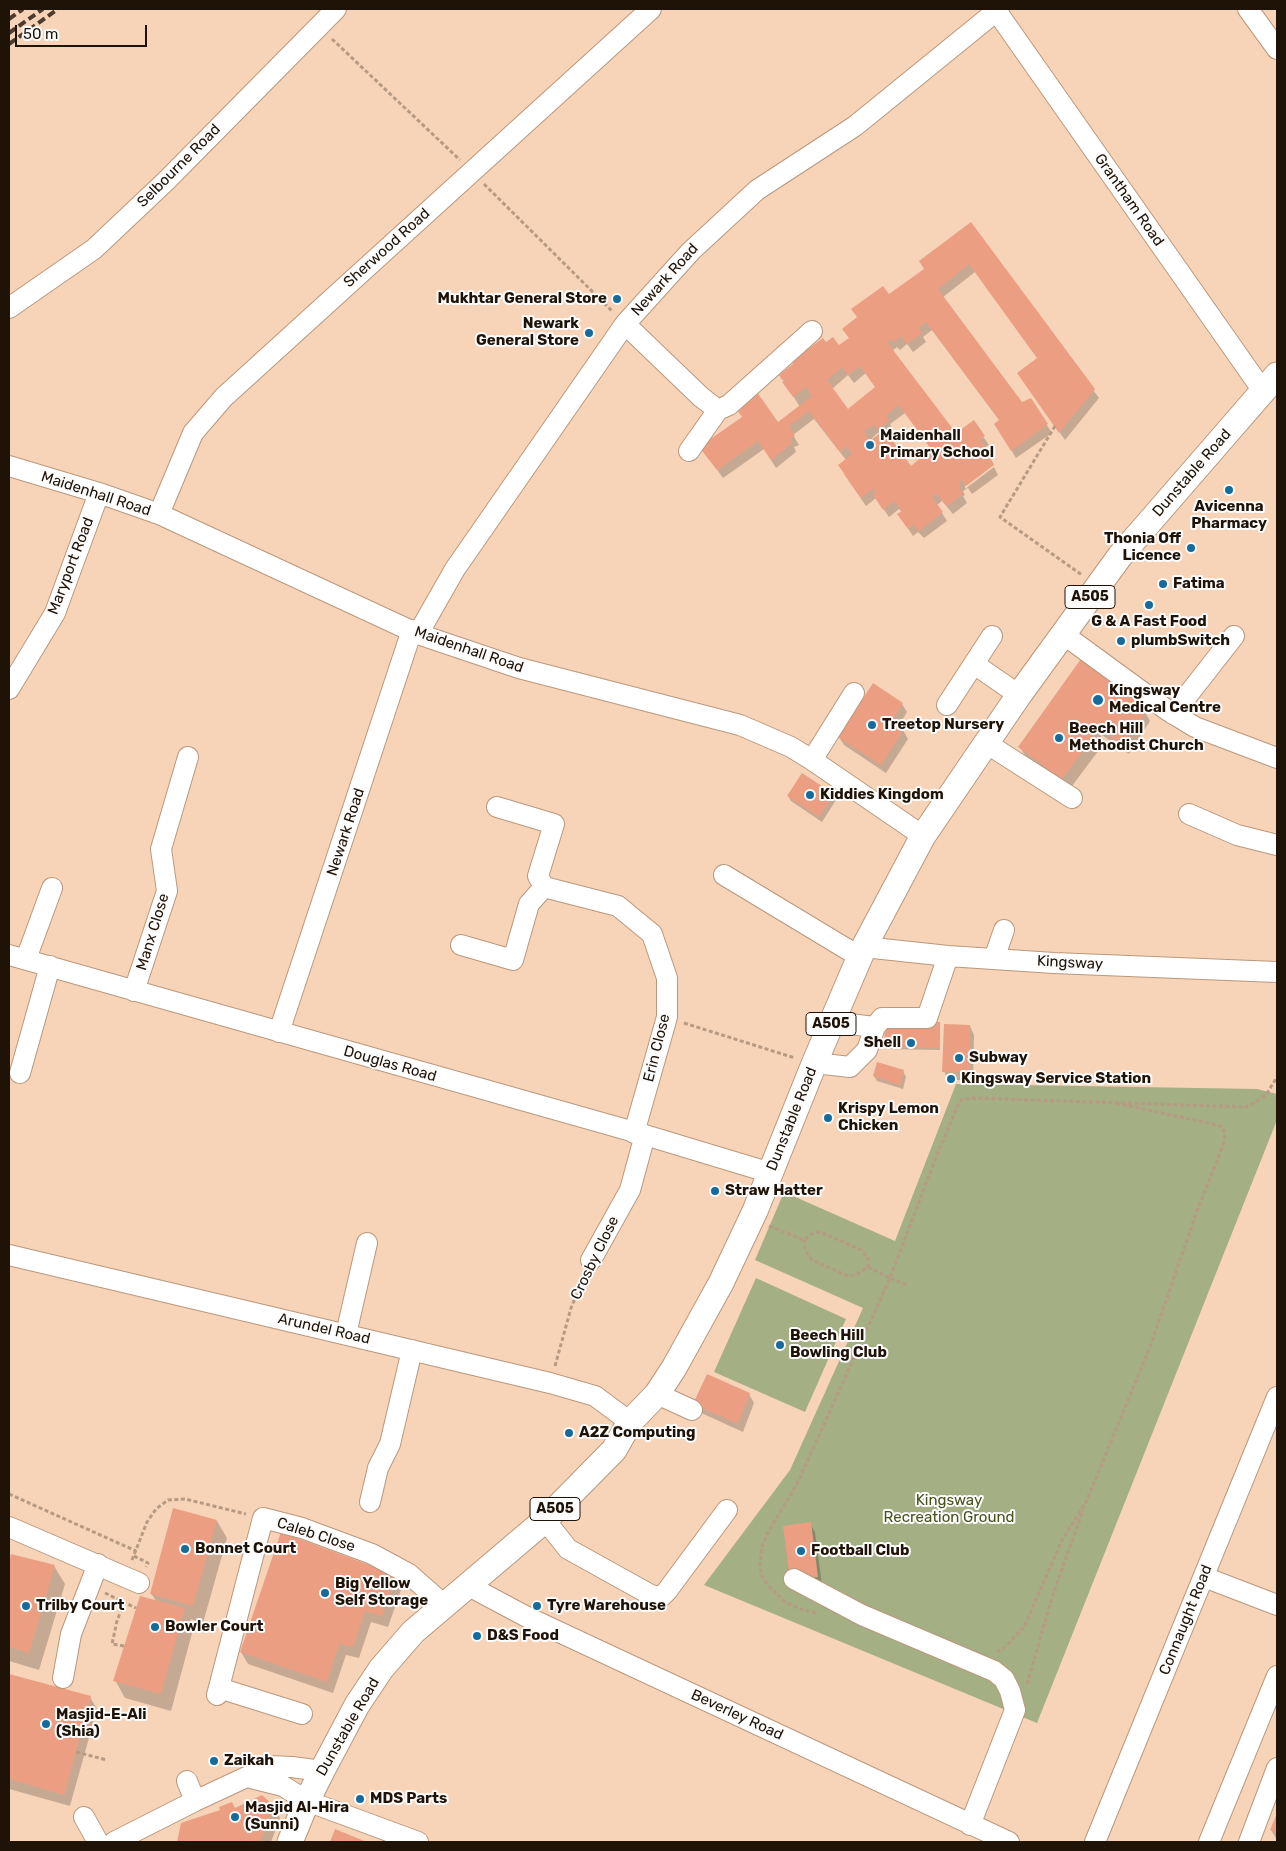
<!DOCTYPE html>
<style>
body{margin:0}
#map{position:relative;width:1286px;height:1851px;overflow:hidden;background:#f7d4b8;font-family:Rubik,sans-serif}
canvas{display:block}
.frame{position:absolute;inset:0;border:10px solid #1f1308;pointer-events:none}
.scale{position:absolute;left:15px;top:25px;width:132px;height:22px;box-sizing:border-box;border:2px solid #1f1308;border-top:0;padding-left:6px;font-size:15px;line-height:18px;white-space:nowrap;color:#1f1308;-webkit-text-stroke:4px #fcfcfc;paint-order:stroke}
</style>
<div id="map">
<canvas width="1286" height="1851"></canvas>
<div class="frame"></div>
<div class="scale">50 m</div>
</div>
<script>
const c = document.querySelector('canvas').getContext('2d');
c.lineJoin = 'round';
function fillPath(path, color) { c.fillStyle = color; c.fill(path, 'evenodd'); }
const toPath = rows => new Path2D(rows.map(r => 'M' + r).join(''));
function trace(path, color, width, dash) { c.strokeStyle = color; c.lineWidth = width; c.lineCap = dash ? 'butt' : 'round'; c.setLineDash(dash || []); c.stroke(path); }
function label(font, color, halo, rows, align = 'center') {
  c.font = font + ' Rubik,sans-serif'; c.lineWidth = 4; c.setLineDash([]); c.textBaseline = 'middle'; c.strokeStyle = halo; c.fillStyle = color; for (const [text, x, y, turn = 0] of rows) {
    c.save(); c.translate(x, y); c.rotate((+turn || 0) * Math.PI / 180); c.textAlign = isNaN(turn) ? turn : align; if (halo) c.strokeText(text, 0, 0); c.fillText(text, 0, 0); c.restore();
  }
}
fillPath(toPath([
 [956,1084,1257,1089,1277,1094,1277,1120,1037,1723,704,1585,790,1470,863,1308,755,1260,784,1192,895,1241],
 [756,1278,846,1319,805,1412,714,1372]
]), '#a4af84');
fillPath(toPath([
 [971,224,1099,398,1065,440,1024,382,1038,359,975,272,943,297,1022,404,1030,399,1052,433,1016,458,996,424,1000,421,932,330,923,337,926,342,913,352,907,344,900,350,897,347,892,351,955,435,973,422,989,445,984,448,995,466,994,464,965,486,965,489,994,467,998,475,972,494,968,488,963,491,965,495,963,496,967,503,953,514,942,501,937,505,947,521,924,538,918,532,913,536,899,515,902,512,899,509,889,517,876,498,866,506,844,474,846,460,814,419,793,435,799,445,794,447,796,452,776,468,764,449,723,478,701,447,778,424,800,407,780,375,794,365,808,351,826,344,839,347,850,339,889,296,925,270],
 [866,373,876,388,848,411,832,389,848,375,854,383],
 [905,413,932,450,911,468,887,435,893,431,890,424],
 [879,432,881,435,873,440,872,438],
 [1083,657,1144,706,1141,710,1145,712,1150,721,1129,754,1099,733,1105,742,1069,790,1027,759,1020,747],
 [902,704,907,712,898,727,903,730,908,739,886,773,844,745,839,737],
 [833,794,836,800,822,822,791,801,788,796],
 [939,1024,940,1050,886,1049,885,1046],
 [970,1026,974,1035,973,1080,948,1080,944,1071],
 [903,1071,906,1077,903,1089,877,1081,874,1076],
 [749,1394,754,1403,743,1432,699,1412,694,1404],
 [217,1521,227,1538,203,1623,190,1619,194,1626,171,1711,125,1698,115,1680,156,1601,151,1593],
 [810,1524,815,1532,822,1585,797,1587],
 [12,1556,54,1566,65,1584,39,1670,9,1661,9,1566],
 [395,1576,402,1587,388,1627,371,1622,359,1658,346,1655,333,1693,248,1664,241,1652],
 [9,1675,90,1697,97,1709,70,1806,9,1789],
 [274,1806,280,1818,271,1842,178,1842,182,1824,221,1811],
 [1277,1816,1277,1840,1271,1830]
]), '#0003');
fillPath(toPath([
 [971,222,1095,389,1059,433,1017,373,1037,358,969,264,938,289,1022,402,1031,398,1048,424,1011,451,994,424,999,420,926,322,918,328,922,333,907,344,901,336,894,342,892,339,887,342,956,433,974,420,985,436,980,439,992,457,990,458,994,465,966,486,962,480,959,482,961,485,959,487,963,494,947,506,936,493,932,497,943,512,918,531,913,524,908,529,897,514,902,511,894,501,883,510,873,495,876,491,874,488,861,498,838,465,852,454,847,446,840,452,809,411,789,426,795,436,789,439,792,443,771,460,758,441,717,470,699,447,742,417,736,408,757,392,778,422,812,396,806,387,793,397,782,382,786,379,786,377,782,380,779,375,793,364,790,359,806,346,808,349,823,338,826,342,833,337,839,345,849,338,842,329,857,317,851,309,883,286,889,294,924,269,919,261],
 [860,366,875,387,848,409,827,380,842,367,848,375],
 [899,405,931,449,911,466,885,430,869,441,864,431,874,425,878,429,889,421,886,415],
 [1083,656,1140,696,1134,704,1146,711,1124,746,1095,726,1099,729,1062,779,1018,747],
 [873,683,903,703,892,721,904,729,881,765,838,737],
 [802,773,834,794,819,817,787,796],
 [885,1022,940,1022,940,1048,884,1047],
 [944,1024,970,1025,969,1072,942,1072],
 [877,1062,904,1070,900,1085,873,1076],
 [707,1374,750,1393,738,1424,693,1404],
 [173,1508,217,1520,193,1606,150,1594],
 [811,1522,818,1577,790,1579,783,1526],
 [281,1532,396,1575,382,1616,365,1611,353,1647,339,1644,327,1682,240,1652],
 [11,1554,55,1565,29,1653,9,1647,9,1562],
 [140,1596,185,1608,161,1694,113,1681],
 [9,1674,91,1696,64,1795,9,1779],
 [262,1795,274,1806,260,1842,177,1842,181,1823,220,1810,219,1807,232,1802,235,1808],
 [1277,1813,1277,1833,1270,1830],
 [335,1829,367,1842,330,1842]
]), '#ec9e83');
const minor = toPath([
 [995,9,1263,391],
 [1248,9,1277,49],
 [9,308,94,249,166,181,336,9],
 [625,324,701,397,718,410,729,405,812,331],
 [689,451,718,410],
 [9,466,99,493,159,514,418,634,519,668,740,725,791,747,812,760,923,836],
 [159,514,193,433,224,397,651,9],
 [418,634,455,569,625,324,691,251,757,190,855,126,999,9],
 [1063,634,1167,710,1195,727,1277,758],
 [974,664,1019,695],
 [9,689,55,613,99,493],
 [947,705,992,636],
 [1173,714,1234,636],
 [986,743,1072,798],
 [812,760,854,693],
 [497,807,554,824,538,876,544,887],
 [1189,814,1237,835,1277,845],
 [724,875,860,957],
 [544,887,618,906,652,934,667,978,667,1017,634,1133],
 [461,945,513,960,529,904,544,887],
 [864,947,948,956,1054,963,1277,972],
 [9,955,645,1135,771,1173],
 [26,959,52,888],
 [994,959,1004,930],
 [134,991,167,891,161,849,188,757],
 [832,1022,875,1027,882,1018,927,1018,948,956],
 [279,1032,412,630],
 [815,1063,850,1067,867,1050,875,1027],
 [20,1073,50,966],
 [9,1255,550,1383,595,1396,630,1422],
 [591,1260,630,1190,645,1135],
 [346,1334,367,1243],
 [657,1394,692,1410],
 [370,1502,378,1468,390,1444,412,1350],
 [545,1520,568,1549,651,1595,661,1597,667,1591,727,1510],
 [9,1527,139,1583],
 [1204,1577,1277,1605],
 [794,1579,862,1615,994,1671,1004,1679,1010,1691,1015,1710,970,1825],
 [467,1585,527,1617,1009,1842],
 [63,1678,71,1634,98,1564],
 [219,1688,302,1714],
 [217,1695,263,1518,302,1528,372,1554,409,1574,443,1604],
 [247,1777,283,1786,307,1801,418,1842],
 [187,1781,195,1801],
 [84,1817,98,1842],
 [114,1842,195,1801,270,1766,292,1767,322,1771],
 [1095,1842,1277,1397],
 [1209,1842,1277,1676],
 [1249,1842,1277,1768]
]);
const major = toPath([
 [290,1842,307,1801,322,1771,357,1705,381,1669,413,1632,545,1520,614,1450,630,1422,657,1394,674,1368,721,1283,755,1211,814,1064,864,947,923,836,1019,695,1120,556,1277,375]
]);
trace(minor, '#b9987d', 22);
trace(major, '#b9987d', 27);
trace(toPath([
 [332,39,460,160],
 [484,184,612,311],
 [1055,426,1000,517,1082,575],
 [684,1023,795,1058],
 [769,1226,804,1240,812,1234,818,1232,823,1233,861,1250,868,1258,868,1267,856,1275,848,1276,812,1260,805,1250,804,1240],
 [868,1267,890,1278,935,1160,958,1105,961,1100,972,1098,1246,1107,1251,1105,1266,1095,1277,1077],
 [555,1366,571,1308,584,1277],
 [9,1494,136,1551],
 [134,1556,148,1563,146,1567],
 [132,1560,147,1522,156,1509,168,1500,185,1499,246,1514],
 [105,1593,136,1608],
 [816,1613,803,1610,785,1602,767,1584,761,1575,760,1565,762,1546,767,1534,797,1484,890,1278,907,1285],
 [124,1646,112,1644,117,1621,124,1602],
 [997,1652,1003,1649,1024,1627,1062,1540,1086,1502,1150,1347,1197,1211,1225,1140,1224,1131,1221,1127,1217,1125,1115,1103],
 [1027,1684,1053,1594,1083,1510],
 [76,1752,107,1760]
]), '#b69a83', 3, [4, 2.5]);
trace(minor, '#fff', 20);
trace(major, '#fff', 25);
trace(toPath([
 [9,19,23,9],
 [9,33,43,9],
 [9,44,58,9]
]), '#4d3c2d', 4, [8, 4]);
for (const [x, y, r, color] of [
 [617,299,5,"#156b9c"],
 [589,333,5,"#156b9c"],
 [870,445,5,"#156b9c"],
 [1229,490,5,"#156b9c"],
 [1191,548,5,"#156b9c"],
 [1163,584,5,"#156b9c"],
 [1149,605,5,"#156b9c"],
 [1121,641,5,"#156b9c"],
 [1098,700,6,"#156b9c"],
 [872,725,5,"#156b9c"],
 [1059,738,5,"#156b9c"],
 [810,795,5,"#156b9c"],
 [911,1043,5,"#156b9c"],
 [959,1058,5,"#156b9c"],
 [951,1079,5,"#156b9c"],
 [828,1118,5,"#156b9c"],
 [715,1191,5,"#156b9c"],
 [780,1345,5,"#156b9c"],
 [569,1433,5,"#156b9c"],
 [185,1549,5,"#156b9c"],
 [801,1551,5,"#156b9c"],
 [325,1593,5,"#156b9c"],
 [26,1606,5,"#156b9c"],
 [537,1606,5,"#156b9c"],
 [155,1627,5,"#156b9c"],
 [477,1636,5,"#156b9c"],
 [46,1724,5,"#156b9c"],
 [214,1761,5,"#156b9c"],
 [360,1799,5,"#156b9c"],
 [235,1817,5,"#156b9c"]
]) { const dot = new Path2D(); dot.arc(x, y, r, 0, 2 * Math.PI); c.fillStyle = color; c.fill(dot); trace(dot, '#fcfcfc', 2); }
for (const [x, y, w] of [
 [1090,597,50],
 [831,1024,50],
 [555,1509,50]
]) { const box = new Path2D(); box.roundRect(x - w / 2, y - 11.5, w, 23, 4); c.fillStyle = '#fcfcfc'; c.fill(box); trace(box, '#1f1308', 1); }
label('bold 14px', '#1f1308', null, [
 ["A505",1090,597],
 ["A505",831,1024],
 ["A505",555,1509]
]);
label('15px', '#1f1308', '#fcfcfc', [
 ["Selbourne Road",179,166,-45],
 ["Grantham Road",1129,200,55],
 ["Sherwood Road",387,248,-42],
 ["Newark Road",665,280,-48],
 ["Dunstable Road",1192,473,-49],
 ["Maidenhall Road",96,494,18],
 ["Maryport Road",71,566,-69],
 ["Maidenhall Road",469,650,19],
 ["Newark Road",346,832,-72],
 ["Manx Close",153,932,-73],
 ["Kingsway",1070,963,3],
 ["Erin Close",657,1048,-76],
 ["Douglas Road",390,1064,16],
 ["Dunstable Road",792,1119,-68],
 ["Crosby Close",595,1258,-64],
 ["Arundel Road",324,1329,13],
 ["Caleb Close",316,1535,18],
 ["Connaught Road",1186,1620,-68],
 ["Beverley Road",737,1715,25],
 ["Dunstable Road",348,1727,-60]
]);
label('bold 15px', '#1f1308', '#fcfcfc', [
 ["Mukhtar General Store",607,299,"right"],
 ["Newark",579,324,"right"],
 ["General Store",579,341,"right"],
 ["Maidenhall",880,436],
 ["Primary School",880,453],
 ["Avicenna",1229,507,"center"],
 ["Pharmacy",1229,524,"center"],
 ["Thonia Off",1181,539,"right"],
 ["Licence",1181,556,"right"],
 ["Fatima",1173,584],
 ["G & A Fast Food",1149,622,"center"],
 ["plumbSwitch",1131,641],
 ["Kingsway",1109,691],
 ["Medical Centre",1109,708],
 ["Treetop Nursery",882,725],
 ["Beech Hill",1069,729],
 ["Methodist Church",1069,746],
 ["Kiddies Kingdom",820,795],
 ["Shell",901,1043,"right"],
 ["Subway",969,1058],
 ["Kingsway Service Station",961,1079],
 ["Krispy Lemon",838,1109],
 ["Chicken",838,1126],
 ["Straw Hatter",725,1191],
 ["Beech Hill",790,1336],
 ["Bowling Club",790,1353],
 ["A2Z Computing",579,1433],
 ["Bonnet Court",195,1549],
 ["Football Club",811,1551],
 ["Big Yellow",335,1584],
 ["Self Storage",335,1601],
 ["Trilby Court",36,1606],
 ["Tyre Warehouse",547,1606],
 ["Bowler Court",165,1627],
 ["D&S Food",487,1636],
 ["Masjid-E-Ali",56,1715],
 ["(Shia)",56,1732],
 ["Zaikah",224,1761],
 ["MDS Parts",370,1799],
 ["Masjid Al-Hira",245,1808],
 ["(Sunni)",245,1825]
], 'left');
label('15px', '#47521c', '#fcfcfc', [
 ["Kingsway",949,1501],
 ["Recreation Ground",949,1518]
]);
</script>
